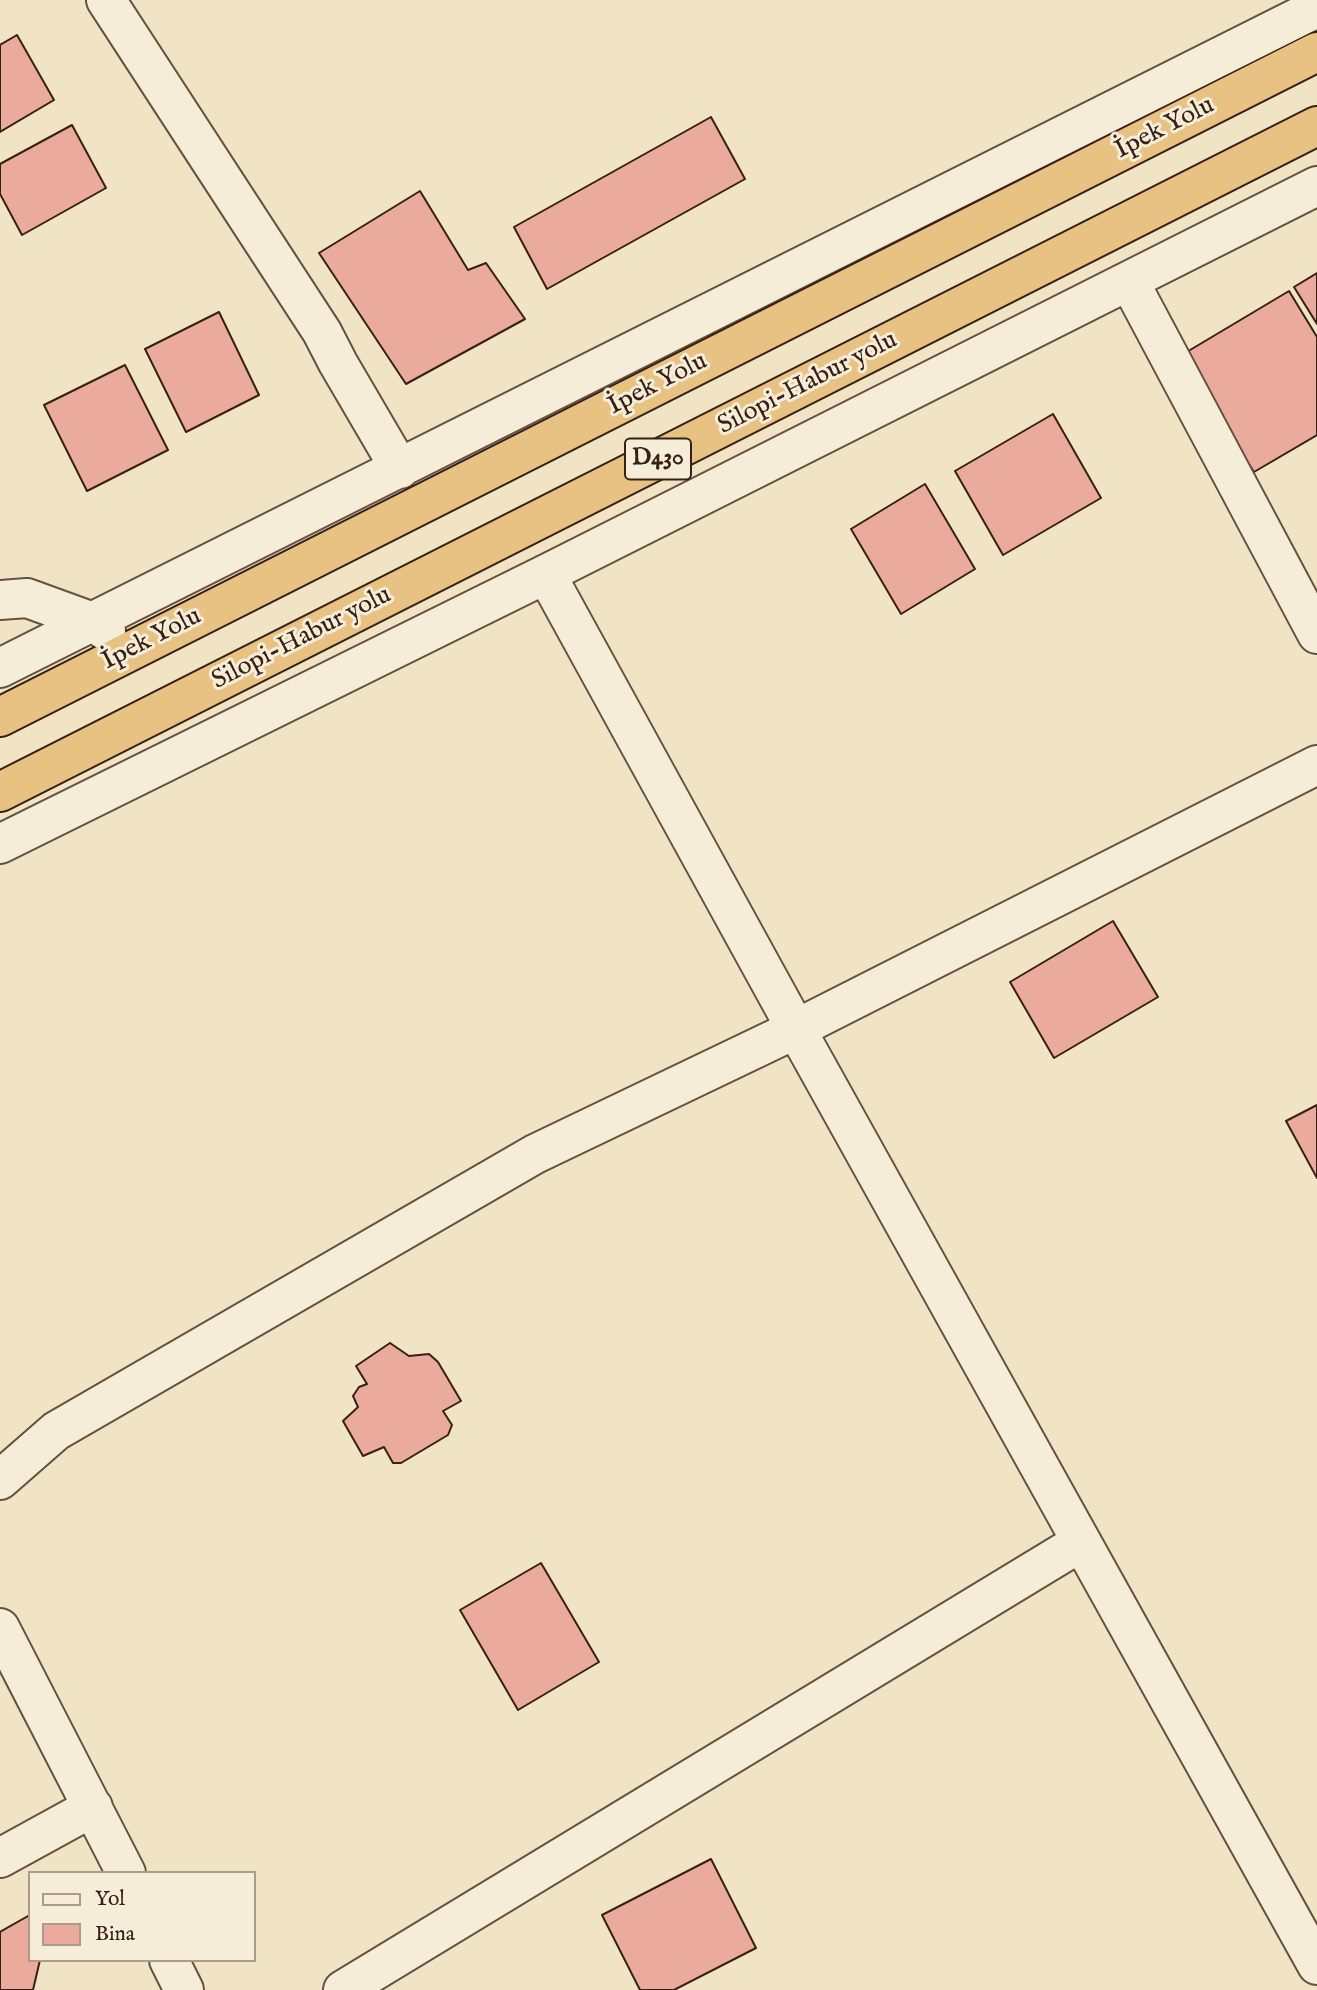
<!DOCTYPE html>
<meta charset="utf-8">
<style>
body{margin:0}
#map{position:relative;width:1317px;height:1990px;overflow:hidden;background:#f1e4c5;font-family:"IM FELL English",serif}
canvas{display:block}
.legend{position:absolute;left:28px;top:1871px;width:228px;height:91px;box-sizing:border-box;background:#f6edd9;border:2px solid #aa9b8b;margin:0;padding:9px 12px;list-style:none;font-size:21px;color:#372015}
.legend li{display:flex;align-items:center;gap:14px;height:35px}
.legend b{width:35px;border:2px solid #aa9b8b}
</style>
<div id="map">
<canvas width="1317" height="1990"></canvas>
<ul class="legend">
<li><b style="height:9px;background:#f6edd9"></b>Yol</li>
<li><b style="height:19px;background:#eaab9d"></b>Bina</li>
</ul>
</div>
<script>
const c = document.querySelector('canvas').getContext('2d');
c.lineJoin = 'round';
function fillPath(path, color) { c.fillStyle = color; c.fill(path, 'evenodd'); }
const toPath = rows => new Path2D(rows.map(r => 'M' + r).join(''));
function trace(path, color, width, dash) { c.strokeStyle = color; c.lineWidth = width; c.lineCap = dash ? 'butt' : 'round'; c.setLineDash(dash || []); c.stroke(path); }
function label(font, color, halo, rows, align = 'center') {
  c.font = font + ' "IM FELL English",serif'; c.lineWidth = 6; c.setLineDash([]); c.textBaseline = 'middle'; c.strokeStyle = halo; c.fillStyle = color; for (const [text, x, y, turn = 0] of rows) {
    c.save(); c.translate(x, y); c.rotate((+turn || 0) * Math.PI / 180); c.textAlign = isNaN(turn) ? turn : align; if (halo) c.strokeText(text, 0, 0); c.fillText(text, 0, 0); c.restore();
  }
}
const building = toPath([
 [17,35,54,100,0,132,0,45,17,35],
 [711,117,745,179,547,289,514,227,711,117],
 [72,125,106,188,22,235,0,194,0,164,72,125],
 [420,191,468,270,486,263,525,319,406,384,319,253,420,191],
 [1317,273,1317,324,1294,287,1317,273],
 [1289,291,1317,337,1317,435,1254,472,1180,356,1289,291],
 [219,312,259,395,186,432,145,349,219,312],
 [125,365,168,450,87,491,44,405,125,365],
 [1053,414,1101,498,1003,555,955,471,1053,414],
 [925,484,975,569,901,614,851,529,925,484],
 [1113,921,1158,997,1054,1058,1010,982,1113,921],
 [1317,1105,1317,1178,1286,1121,1317,1105],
 [390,1343,409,1356,429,1354,438,1362,461,1401,443,1411,452,1425,448,1435,401,1463,393,1463,384,1447,363,1456,343,1421,358,1407,353,1396,359,1387,367,1384,356,1366,390,1343],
 [541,1563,599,1662,518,1710,460,1610,541,1563],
 [711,1859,756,1948,674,1990,640,1990,602,1915,711,1859],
 [28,1916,30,1919,30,1960,40,1960,33,1990,0,1990,0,1932,28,1916]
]);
fillPath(building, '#eaab9d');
trace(building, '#372015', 2);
const minor = toPath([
 [106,0,322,332,338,363,400,469],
 [1129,281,1317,634],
 [546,574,796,1029,1317,1965],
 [0,600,27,598,93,622,106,631],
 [0,668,1317,8],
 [0,844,546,574,1317,186],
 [0,1480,56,1431,535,1154,796,1029,1317,765],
 [0,1628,126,1873],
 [0,1858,93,1807],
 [169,1960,184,1990],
 [343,1990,1081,1542]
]);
const highway = toPath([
 [0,717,1317,52],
 [0,792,1317,126]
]);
trace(minor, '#665141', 42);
trace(highway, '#372015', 42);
trace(minor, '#f6edd9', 38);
trace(highway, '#e8c282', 38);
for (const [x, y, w] of [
 [658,459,66]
]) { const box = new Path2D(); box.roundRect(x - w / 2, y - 20.5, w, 41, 5); c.fillStyle = '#f6edd9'; c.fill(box); trace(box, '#372015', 2); }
label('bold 24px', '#372015', null, [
 ["D430",658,459]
]);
label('26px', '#372015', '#f6edd9', [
 ["İpek Yolu",1165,129,-27],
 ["Silopi-Habur yolu",808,384,-27],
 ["İpek Yolu",658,385,-27],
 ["Silopi-Habur yolu",302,639,-27],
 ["İpek Yolu",152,640,-27]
]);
</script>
